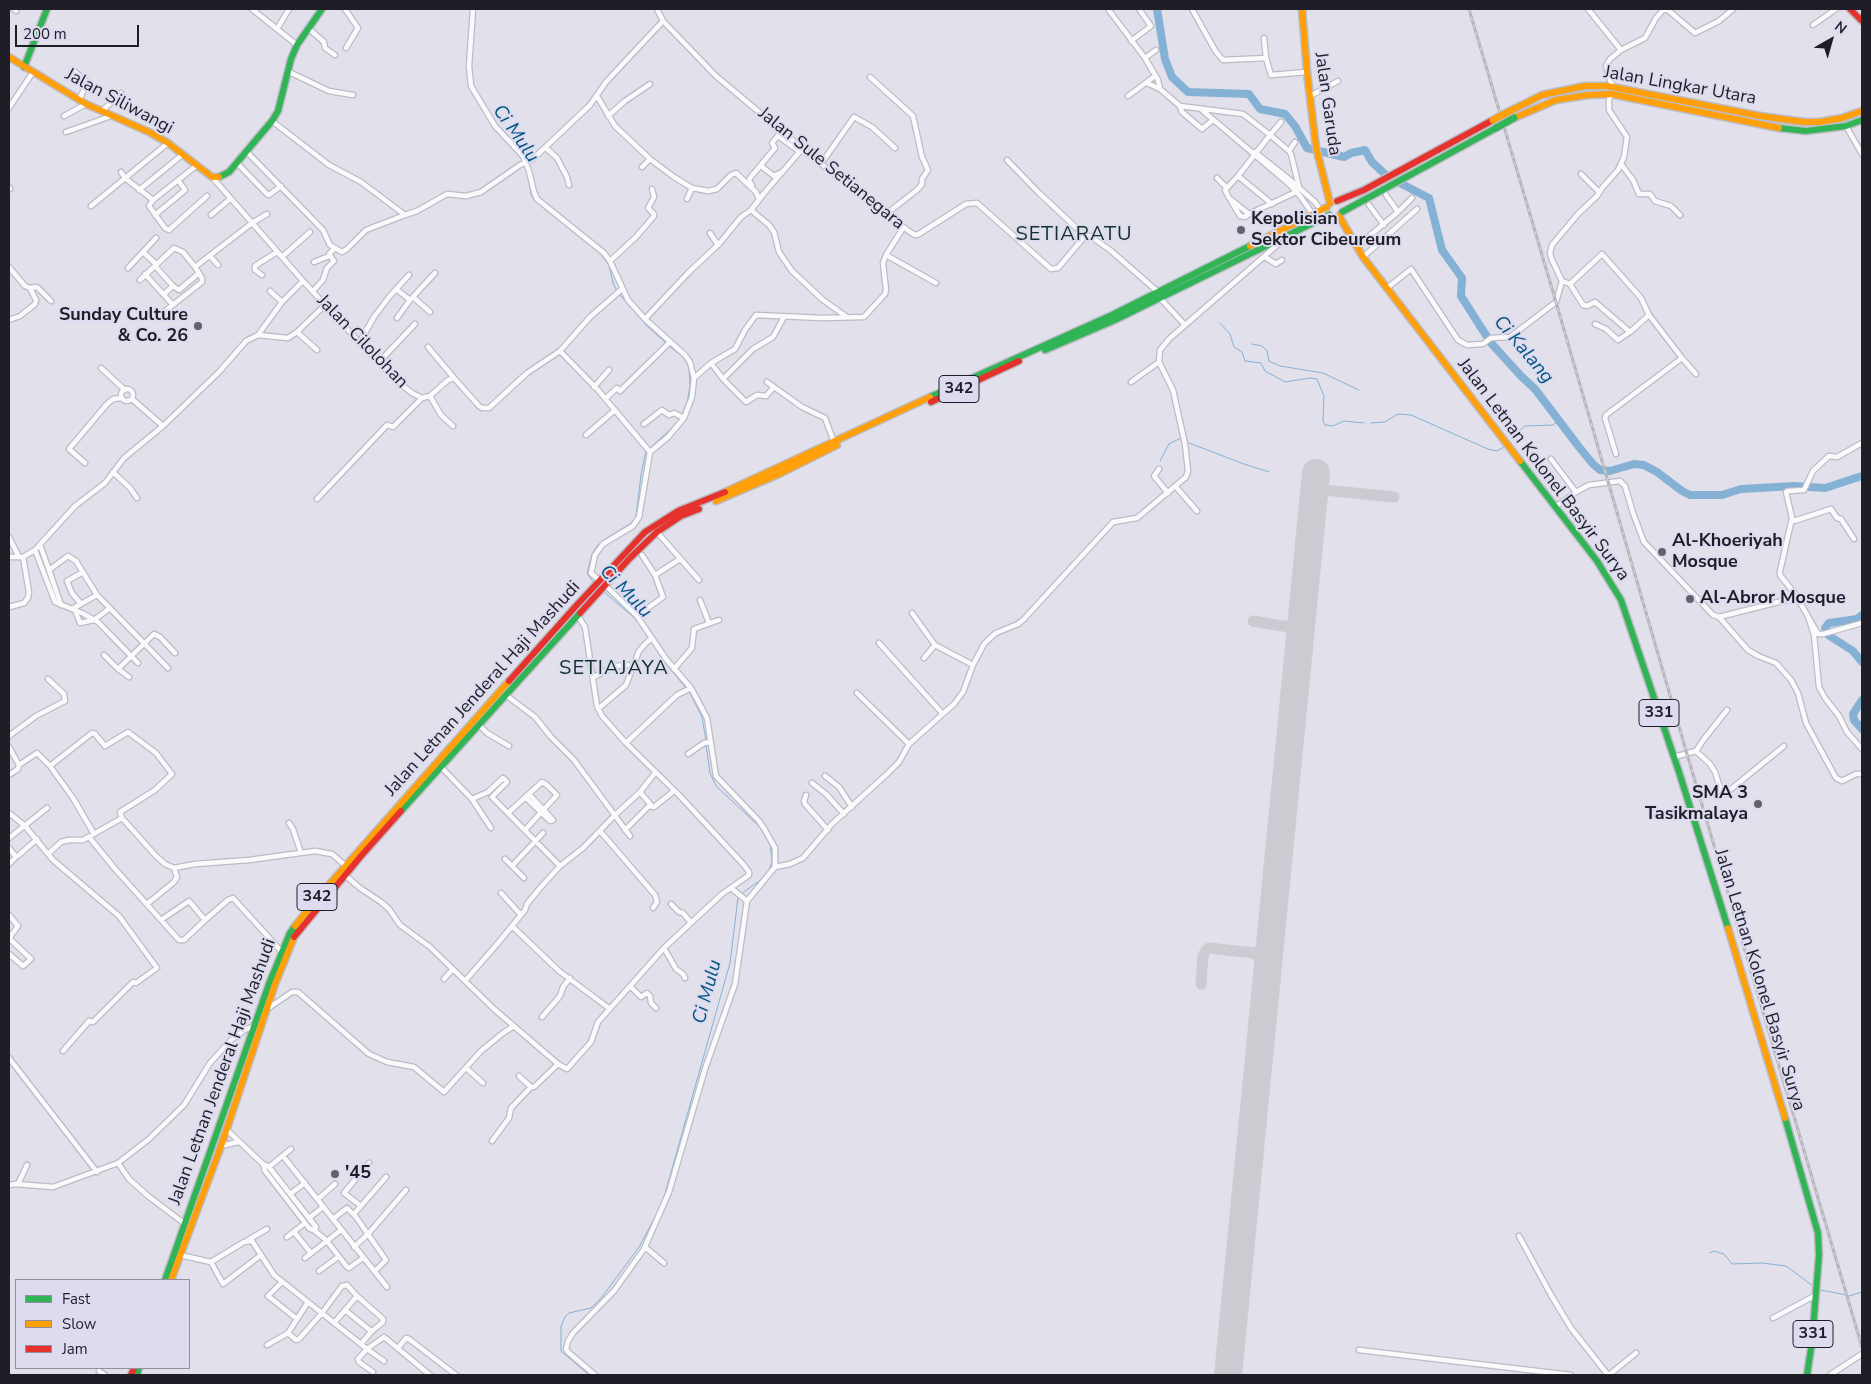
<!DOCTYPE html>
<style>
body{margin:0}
#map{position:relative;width:1871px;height:1384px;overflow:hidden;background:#e1e0eb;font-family:"Nunito Sans",sans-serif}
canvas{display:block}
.frame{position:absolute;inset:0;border:10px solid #1f1e26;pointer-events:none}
.legend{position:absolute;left:15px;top:1279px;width:175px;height:90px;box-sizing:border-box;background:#dddbf0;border:1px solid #918f9f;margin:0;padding:6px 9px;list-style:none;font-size:15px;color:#1f1e26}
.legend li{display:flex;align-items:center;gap:10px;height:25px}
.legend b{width:25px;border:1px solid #918f9f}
.north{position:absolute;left:1806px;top:15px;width:50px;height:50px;-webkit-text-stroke:4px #dddbf0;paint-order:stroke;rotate:38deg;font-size:14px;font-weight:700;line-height:20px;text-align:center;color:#1f1e26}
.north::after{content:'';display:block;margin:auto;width:18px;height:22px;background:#1f1e26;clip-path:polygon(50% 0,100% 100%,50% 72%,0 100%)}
.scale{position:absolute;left:15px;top:25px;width:124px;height:22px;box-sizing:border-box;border:2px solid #1f1e26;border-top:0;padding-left:6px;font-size:15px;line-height:18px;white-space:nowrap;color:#1f1e26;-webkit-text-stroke:4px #dddbf0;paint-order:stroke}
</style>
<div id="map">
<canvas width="1871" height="1384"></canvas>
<div class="frame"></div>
<ul class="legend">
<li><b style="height:6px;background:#30b455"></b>Fast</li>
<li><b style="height:6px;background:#ff9f0a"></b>Slow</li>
<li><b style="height:6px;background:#e5322d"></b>Jam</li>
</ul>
<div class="north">N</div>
<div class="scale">200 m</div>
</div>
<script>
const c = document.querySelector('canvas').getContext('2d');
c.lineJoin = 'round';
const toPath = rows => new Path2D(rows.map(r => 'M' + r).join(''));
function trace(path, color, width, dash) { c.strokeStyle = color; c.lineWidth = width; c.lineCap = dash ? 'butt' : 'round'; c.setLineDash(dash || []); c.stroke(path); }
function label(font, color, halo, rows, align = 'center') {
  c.font = font + ' "Nunito Sans",sans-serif'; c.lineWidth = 4; c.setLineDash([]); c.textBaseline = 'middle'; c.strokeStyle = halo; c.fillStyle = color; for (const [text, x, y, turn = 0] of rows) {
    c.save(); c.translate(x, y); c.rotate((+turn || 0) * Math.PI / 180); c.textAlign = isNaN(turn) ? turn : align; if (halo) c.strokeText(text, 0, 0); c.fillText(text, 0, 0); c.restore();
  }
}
trace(toPath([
 [467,63,471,9],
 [467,67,468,80],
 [470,89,496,130],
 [528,177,531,194,534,200,575,232],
 [599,252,609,265,613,283,617,291],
 [619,294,647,326,666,343],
 [1220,323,1230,334,1234,347,1242,352,1245,361,1261,363,1265,371,1285,382,1310,378,1317,379,1324,396,1323,421,1325,425,1333,426,1344,421,1364,423],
 [1252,344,1262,346,1267,351,1269,361,1280,366,1323,373,1359,390],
 [669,346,683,357,688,364,689,370,690,386,687,403,682,415],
 [1371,423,1385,422,1398,414,1411,415,1488,449,1497,451,1504,447],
 [1511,439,1525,426,1553,425,1558,421],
 [1189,443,1244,464,1269,472],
 [649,449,674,426],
 [1160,461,1169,444,1181,438],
 [593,582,587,573,592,554,597,546,602,541,633,522,636,516,641,475,646,451],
 [603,591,638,621],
 [651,641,667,665,686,688],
 [689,691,702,717,706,741],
 [706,745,710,773,716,786,762,829],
 [664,1197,730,963,738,898,745,891,762,879,769,871,772,860,770,843],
 [1710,1253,1714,1251,1724,1254,1732,1264,1762,1263,1786,1266,1813,1286],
 [1821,1290,1846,1295],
 [1849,1296,1862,1292],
 [589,1375,561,1351,561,1326,565,1317,569,1313,591,1308,602,1297,639,1247,661,1206]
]), '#85b1d5', 1);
trace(toPath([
 [1157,9,1165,59,1172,77,1188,92,1249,94,1260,109,1285,114,1295,126,1307,148,1344,157,1351,153,1365,150,1372,162,1388,177,1429,198,1442,250,1462,278,1461,296,1491,343,1521,376,1535,389,1579,447,1593,464,1600,470,1610,471,1634,464,1644,465,1657,472,1682,491,1690,495,1722,495,1741,489,1794,486,1825,488,1862,476],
 [1862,615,1857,619,1829,623,1825,628,1828,635,1853,651,1862,662],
 [1862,700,1853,714,1854,720,1862,729]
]), '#85b1d5', 8);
trace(toPath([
 [1314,489,1394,497],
 [1253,621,1301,629],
 [1253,953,1262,950,1267,946,1270,940],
 [1201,984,1203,956,1206,950,1209,948,1253,953,1260,957,1265,962,1267,970]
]), '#cccbd2', 11);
trace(toPath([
 [1228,1375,1316,473]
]), '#cccbd2', 28);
const street = toPath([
 [14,9,16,11],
 [252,9,297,45],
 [345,9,358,28,346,48],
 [473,9,469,66,471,86,495,126,523,156,529,171,534,192,537,199,604,253,610,261,628,300,645,319,685,355,690,362,694,378,692,397,684,418,668,437,650,452,639,517,633,526,603,544,595,555,591,573,600,581],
 [657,9,663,21,716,76,821,164,910,232,915,235,919,234,966,204,977,203,1051,269,1058,268,1085,236,1090,236,1110,250,1157,291],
 [1108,9,1145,58,1158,80,1160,89,1180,106,1243,114,1270,135,1289,151,1291,154,1299,187,1296,192,1249,214,1229,198,1225,190,1238,176,1270,135,1281,122],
 [1192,9,1216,52,1223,60,1266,58,1271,75,1307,72],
 [1588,9,1621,50,1645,38,1656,18,1663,10,1668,10,1695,33,1719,21,1733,9],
 [1813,25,1836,9],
 [308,28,324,42,325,48,335,55],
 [277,29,289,9],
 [1264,38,1266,58],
 [1131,41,1151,26,1139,9],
 [1145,58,1156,50],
 [287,71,329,91,353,95],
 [75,72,86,81,86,85,79,100],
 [870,77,913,116,922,157,928,170,922,179,922,184,917,190,886,214],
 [1147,83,1160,89],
 [1612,86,1606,66,1610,59,1621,50],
 [597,96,615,126,650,159,674,177,692,188,708,191,717,189,731,175,736,173,756,192,759,199],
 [1128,96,1155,76],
 [1310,96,1338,81],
 [1180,106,1182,112,1202,129,1213,120],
 [9,108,33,72],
 [1202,110,1288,183,1300,196,1314,216],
 [102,111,121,93],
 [64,116,86,104],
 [608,116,625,101,650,84],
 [272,121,329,165,361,182,405,215,417,211,447,194,466,196,481,192,520,165,534,158,590,105,606,82,663,21],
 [1846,126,1862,154],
 [66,132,111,116],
 [778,136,800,152],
 [546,148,557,158,567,177,569,185],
 [1289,151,1295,142],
 [247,152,323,230,330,245,342,252,347,249,366,230,405,215],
 [1255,152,1290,180,1315,202,1322,212],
 [1007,160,1039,193,1085,236],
 [237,163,267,194,269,195,281,186],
 [821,164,854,117,872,127,895,148],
 [1621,164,1633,180,1639,194,1650,194,1655,201,1671,206,1680,215],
 [196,166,153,200,149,206,165,228,169,230,207,196],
 [761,166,774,176,780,173],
 [642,167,650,159],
 [121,172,125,178,153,200],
 [1581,174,1599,192],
 [1238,176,1272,204],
 [212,177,303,281,360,343,403,386,412,393,422,398,430,396,448,380,454,378,479,406,482,408,489,408,527,373,560,351,590,317,622,289],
 [1217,178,1227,188],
 [752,185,749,181,750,178,775,148,772,143,782,131],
 [9,187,10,189],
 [139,190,182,155],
 [687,199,692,188],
 [1231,201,1240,216,1245,217,1249,214],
 [1369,205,1384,225],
 [91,206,168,143],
 [751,210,765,192,803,148],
 [1398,212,1412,198],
 [155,215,185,190,178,180],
 [211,215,230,199],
 [710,233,718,245],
 [1356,247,1398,212,1386,195],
 [143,252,156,264],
 [886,255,936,283],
 [210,256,218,265],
 [282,257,310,232],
 [1265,257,1276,264,1282,260],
 [1363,257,1417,209],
 [610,261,636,237,654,216,654,214,648,208,654,197,652,189],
 [314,262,329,256],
 [155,266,173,286],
 [9,267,25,286,30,288,37,287,51,301],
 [128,268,156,238],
 [145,274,173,305],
 [262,275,255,270,255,266,277,252],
 [140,280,174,248,183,252,195,267],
 [1562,281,1570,284,1583,305,1587,306,1595,302,1630,332,1649,315],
 [1570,284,1602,254,1641,298,1649,315,1682,358,1606,415,1605,418,1616,454],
 [1387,288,1411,269,1458,340,1467,345,1483,344,1491,338,1510,337,1556,302,1562,281,1552,260,1550,253,1552,245,1578,214,1597,196,1602,188,1618,170,1624,157,1627,137,1609,110,1609,100,1611,94],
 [396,289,410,300,397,318],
 [270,291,282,302],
 [313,291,323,280,327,268,334,261,329,254,335,248],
 [164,294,173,286,179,290,199,273],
 [413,297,430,312],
 [1159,297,1185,325],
 [410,300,435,273],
 [165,311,202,282,202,278,195,267,252,223,267,214],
 [645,319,689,272,719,244,741,217,751,210,769,225,774,232,779,252,792,271,823,300,847,317],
 [9,320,20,316,35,304,36,300,30,288],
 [1595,324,1606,329,1618,340,1630,332],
 [297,332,317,350],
 [258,335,282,302,303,281],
 [360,343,363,336,374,317,389,297,409,275],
 [428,347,454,378],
 [560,351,598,390,650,452],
 [1682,358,1696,374],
 [380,361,415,324],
 [711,363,723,379,746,402,757,395,766,396,774,387],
 [101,368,125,390],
 [694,378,711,363,735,349,745,330,756,315,822,318,864,317,885,294,886,290,883,263,886,255,903,228],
 [723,379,753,349,773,337,784,317],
 [767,382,802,407,825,418,834,442],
 [1131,382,1159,362],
 [594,387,609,370],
 '121 395a6 6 0 1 1 12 0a6 6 0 1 1-12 0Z',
 [430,396,441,415,453,426],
 [132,399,163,426],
 [605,399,617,388,620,391,670,342],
 [644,424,662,410,669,415,674,413,684,418],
 [586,435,615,410],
 [1551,459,1576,492],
 [85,463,69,449,107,404,113,399,122,398],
 [1159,469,1154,476,1168,493],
 [113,472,130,488,137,498],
 [1176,487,1197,511],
 [317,499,387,425,393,427,422,398],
 [1555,507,1576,492,1589,485,1620,481,1625,486,1633,513,1644,542,1713,615,1719,617,1794,598],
 [1792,518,1794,521,1831,509,1837,518,1841,519,1854,539],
 [657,532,699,580],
 [9,537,19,557],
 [40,545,49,570],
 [35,550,55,602,82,613,98,622,138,663],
 [642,555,655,575],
 [9,557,23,557,35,550,75,506,105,483,124,458,163,426,219,372,246,341,258,335,288,338,297,332,325,305],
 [605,585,637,616,666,659,691,688,707,718,716,776,759,821,765,830,775,848,775,867],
 [1794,598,1795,594,1780,575,1780,571,1792,518,1786,492,1788,491,1804,490,1813,471,1829,456,1837,457,1862,443],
 [1794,598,1798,599,1818,634,1823,634,1862,623],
 [700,600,709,623],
 [81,604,72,593,67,581,83,572],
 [61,605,49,570,68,556,76,561,97,595,168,668],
 [9,607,24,603,28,598,29,592,23,557],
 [72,609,97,595],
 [75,610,80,623,94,620,110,608],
 [912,613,935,645,973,665],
 [637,616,663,597,655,575,680,559],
 [1719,617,1748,650,1758,656,1776,663,1791,680,1798,693,1806,723,1836,778,1842,781,1856,774,1862,774],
 [1809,619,1814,635,1819,687,1825,698,1839,716,1847,732,1862,749],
 [879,643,942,713],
 [104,655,118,669,154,634,160,637,175,653],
 [924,658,935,645],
 [118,669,129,677],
 [674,669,692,648,694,629,719,620],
 [594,677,615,666,628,665],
 [857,693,909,744],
 [507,696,535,717,551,737,574,760,630,836],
 [598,709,626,685,639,651,646,643,652,638],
 [480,726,487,733,509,746],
 [9,736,36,716,65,701,64,694,48,679],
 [626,743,677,695,691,688],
 [9,747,19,765,18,769,9,775],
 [1696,751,1704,739,1727,710],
 [688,754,704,743,711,742],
 [1674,757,1696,751,1710,764,1715,772,1721,791,1725,794,1784,746],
 [19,765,37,753,50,766,92,733,95,734,105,746,128,732,156,753,172,774,155,790,120,812,122,818],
 [50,766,73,798,94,834],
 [442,768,472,799,488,792,503,778,507,782,492,797],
 [825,776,839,787,852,807],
 [812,783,826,794,844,814],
 [640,792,651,805],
 [806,795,804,801,805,804,828,830],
 [492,797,560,866],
 [525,797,550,821,553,820,529,794],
 [472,799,491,828],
 [9,813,25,826,53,860,119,916,157,968,136,983,133,982,93,1022,89,1021,63,1051],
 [508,813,542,782,547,785,557,795,525,830],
 [289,823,293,829,301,853],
 [625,830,649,806,654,807,674,791],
 [600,831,655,895,657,902,653,908],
 [89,837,116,870,179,940,184,940,205,920],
 [9,838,47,808],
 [9,848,16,857,9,864],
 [48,854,61,842,69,840,83,840,122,818,156,856,165,864,174,868,195,864,249,860,315,851,332,854,346,866],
 [19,855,37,839],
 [505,859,524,878],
 [512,866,543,833],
 [346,876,360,888,381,902,389,909,400,925,430,947,494,1009,558,1064,567,1069,591,1042,598,1022,664,948,722,894,749,875,749,872,743,864,679,795,626,743,602,716,597,706,585,627,578,616],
 [731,888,747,901],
 [501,893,521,915],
 [147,904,174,882,177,877,174,868],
 [671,904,679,912,683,913,691,923],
 [9,915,18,926,10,937,10,939,31,959,23,966,9,954],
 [161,920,189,901,205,920,228,900,233,898,281,951],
 [512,926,559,971,610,1009],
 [664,948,676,969,683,974,685,978],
 [444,979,452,970],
 [465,981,498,943,525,910,527,904,540,888,560,866,583,848,614,816,640,792,655,773],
 [630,986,641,997,647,993,650,996,651,1003,656,1008],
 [267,1009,292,992,298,992,369,1054,387,1062,414,1067,444,1092,481,1051,503,1033,514,1026],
 [542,1017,560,996,563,987,570,978],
 [9,1058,97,1172],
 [466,1068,483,1083],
 [519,1076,531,1087,534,1087,558,1064],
 [227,1130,263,1164,269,1167,316,1227,315,1231],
 [492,1141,509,1118,511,1108,531,1087],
 [221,1146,238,1142],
 [283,1156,387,1287],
 [118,1163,129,1179,148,1196,185,1224],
 [263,1164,265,1171,309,1228,315,1231,327,1241,347,1267,349,1268,363,1258],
 [269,1167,291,1149],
 [18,1184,27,1165],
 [9,1185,16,1184,53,1187,118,1163,149,1139,184,1105,210,1063,231,1040,246,1029,254,1027],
 [290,1194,305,1183],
 [318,1199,335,1184],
 [361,1206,344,1193,369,1163],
 [354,1214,386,1177],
 [309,1218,323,1207],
 [333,1219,347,1208,356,1217,386,1260,375,1271],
 [294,1232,311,1253],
 [1519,1236,1551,1295,1571,1328,1608,1375],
 [287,1237,305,1223],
 [248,1240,267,1229],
 [354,1247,369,1233,406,1190],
 [645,1247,664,1263],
 [180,1255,211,1262,244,1242,252,1241,274,1275,367,1349,384,1337,430,1375],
 [305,1258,341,1230],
 [211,1262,223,1284,261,1255],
 [319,1271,338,1257],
 [282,1282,268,1296,297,1319],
 [357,1296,383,1319,383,1322,371,1332],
 [345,1310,371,1331,371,1332,361,1344],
 [1773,1318,1816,1295],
 [288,1333,296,1340,299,1339,322,1313,342,1286,347,1285,357,1296,334,1323],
 [267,1345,288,1333,308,1302],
 [398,1348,406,1338,409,1339,456,1375],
 [1359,1350,1571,1375],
 [99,1371,105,1375],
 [373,1372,359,1362,358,1359,367,1349,384,1361],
 [595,1375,568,1352,566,1349,568,1341,573,1333,614,1291,644,1249,669,1192,705,1069,735,984,747,901,775,867,790,864,803,858,832,824,887,774,899,762,909,744,954,704,963,692,973,665,984,644,989,639,996,633,1018,624,1024,619,1113,522,1137,518,1186,477,1188,471,1185,444,1173,390,1159,362,1160,350,1169,339,1283,240],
 [1609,1375,1636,1353],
 [1830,1375,1862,1354]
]);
const fast = toPath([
 [24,67,47,9],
 [1779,128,1806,131,1846,126,1862,120],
 [219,177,229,172,272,121,278,111,291,59,297,45,322,9],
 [1342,212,1496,128],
 [1045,350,1115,320,1329,215],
 [930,397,1112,315,1250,246],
 [1520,461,1597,561,1621,600,1679,772,1728,928],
 [401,811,580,613],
 [1785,1118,1818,1233,1819,1255,1812,1342,1807,1375],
 [165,1280,269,984,290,933,295,926],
 [137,1375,139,1368]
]);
const slow = toPath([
 [1302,9,1307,72,1316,147,1330,203],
 [9,57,86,104,149,132,168,143,212,177,219,177],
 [1512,110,1542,95,1585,86,1607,86,1760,116,1804,122,1820,122,1842,118,1862,111],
 [1514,118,1556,100,1588,95,1611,94,1779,128],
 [1339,216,1363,257,1520,461],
 [1250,246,1327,207],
 [725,492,930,397],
 [716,501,779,474,837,445],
 [295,926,320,895,509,681],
 [1728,928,1785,1118],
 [171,1280,221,1146,275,984,294,937]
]);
const jam = toPath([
 [1850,9,1862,21],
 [1337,201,1364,190,1493,120],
 [931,402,1019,361],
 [580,613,630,558,657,532,681,516,699,509],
 [509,681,575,607,645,532,678,511,725,492],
 [294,937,361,856,401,811],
 [131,1375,134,1368]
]);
trace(street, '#bcbcc5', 7);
trace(fast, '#bcbcc5', 9);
trace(slow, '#bcbcc5', 9);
trace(jam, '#bcbcc5', 9);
trace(street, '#fafafc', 4.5);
trace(fast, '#30b455', 6);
trace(slow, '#ff9f0a', 6);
trace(jam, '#e5322d', 6);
const rail = toPath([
 [1469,9,1556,302,1687,754,1862,1347]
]);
trace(rail, '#b6b6b9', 3);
trace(rail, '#dddbf0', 1, [4]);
const fastBridge = toPath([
 [1496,128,1514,118]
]);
const slowBridge = toPath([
 [1493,120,1512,110]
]);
trace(fastBridge, '#bcbcc5', 9, []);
trace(slowBridge, '#bcbcc5', 9, []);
trace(fastBridge, '#30b455', 7);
trace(slowBridge, '#ff9f0a', 7);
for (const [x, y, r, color] of [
 [1241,230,5,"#63626b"],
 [198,326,5,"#63626b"],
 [1662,552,5,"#63626b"],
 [1690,599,5,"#63626b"],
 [1758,804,5,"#63626b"],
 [335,1174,5,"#63626b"]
]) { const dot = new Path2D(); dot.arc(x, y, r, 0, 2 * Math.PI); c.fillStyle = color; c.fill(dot); trace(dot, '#dddbf0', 2); }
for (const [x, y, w] of [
 [959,389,40],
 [1659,713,40],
 [317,897,40],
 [1813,1334,40]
]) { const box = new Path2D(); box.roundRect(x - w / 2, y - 13.5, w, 27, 4); c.fillStyle = '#dddbf0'; c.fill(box); trace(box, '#1f1e26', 1); }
label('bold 16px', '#1f1e26', null, [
 ["342",959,389],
 ["331",1659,713],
 ["342",317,897],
 ["331",1813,1334]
]);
label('18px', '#1f1e26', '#dddbf0', [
 ["Jalan Lingkar Utara",1680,86,10],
 ["Jalan Siliwangi",119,102,28],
 ["Jalan Garuda",1327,104,82],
 ["Jalan Sule Setianegara",831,169,39],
 ["Jalan Cilolohan",362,342,46],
 ["Jalan Letnan Kolonel Basyir Surya",1543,470,53],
 ["Jalan Letnan Jenderal Haji Mashudi",483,689,-48],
 ["Jalan Letnan Kolonel Basyir Surya",1759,980,73],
 ["Jalan Letnan Jenderal Haji Mashudi",223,1072,-70]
]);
label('bold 18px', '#1f1e26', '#dddbf0', [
 ["Kepolisian",1251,220],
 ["Sektor Cibeureum",1251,241],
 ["Sunday Culture",188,316,"right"],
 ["& Co. 26",188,337,"right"],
 ["Al-Khoeriyah",1672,542],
 ["Mosque",1672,563],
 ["Al-Abror Mosque",1700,599],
 ["SMA 3",1748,794,"right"],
 ["Tasikmalaya",1748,815,"right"],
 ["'45",345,1174]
], 'left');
label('italic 19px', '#035582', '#dddbf0', [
 ["Ci Mulu",515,134,55],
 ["Ci Kalang",1523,350,50],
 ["Ci Mulu",625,592,46],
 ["Ci Mulu",708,992,-75]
]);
c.letterSpacing = '1px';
label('20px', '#133025', '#dddbf0', [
 ["SETIARATU",1074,235],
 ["SETIAJAYA",614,669]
]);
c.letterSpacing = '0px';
</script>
